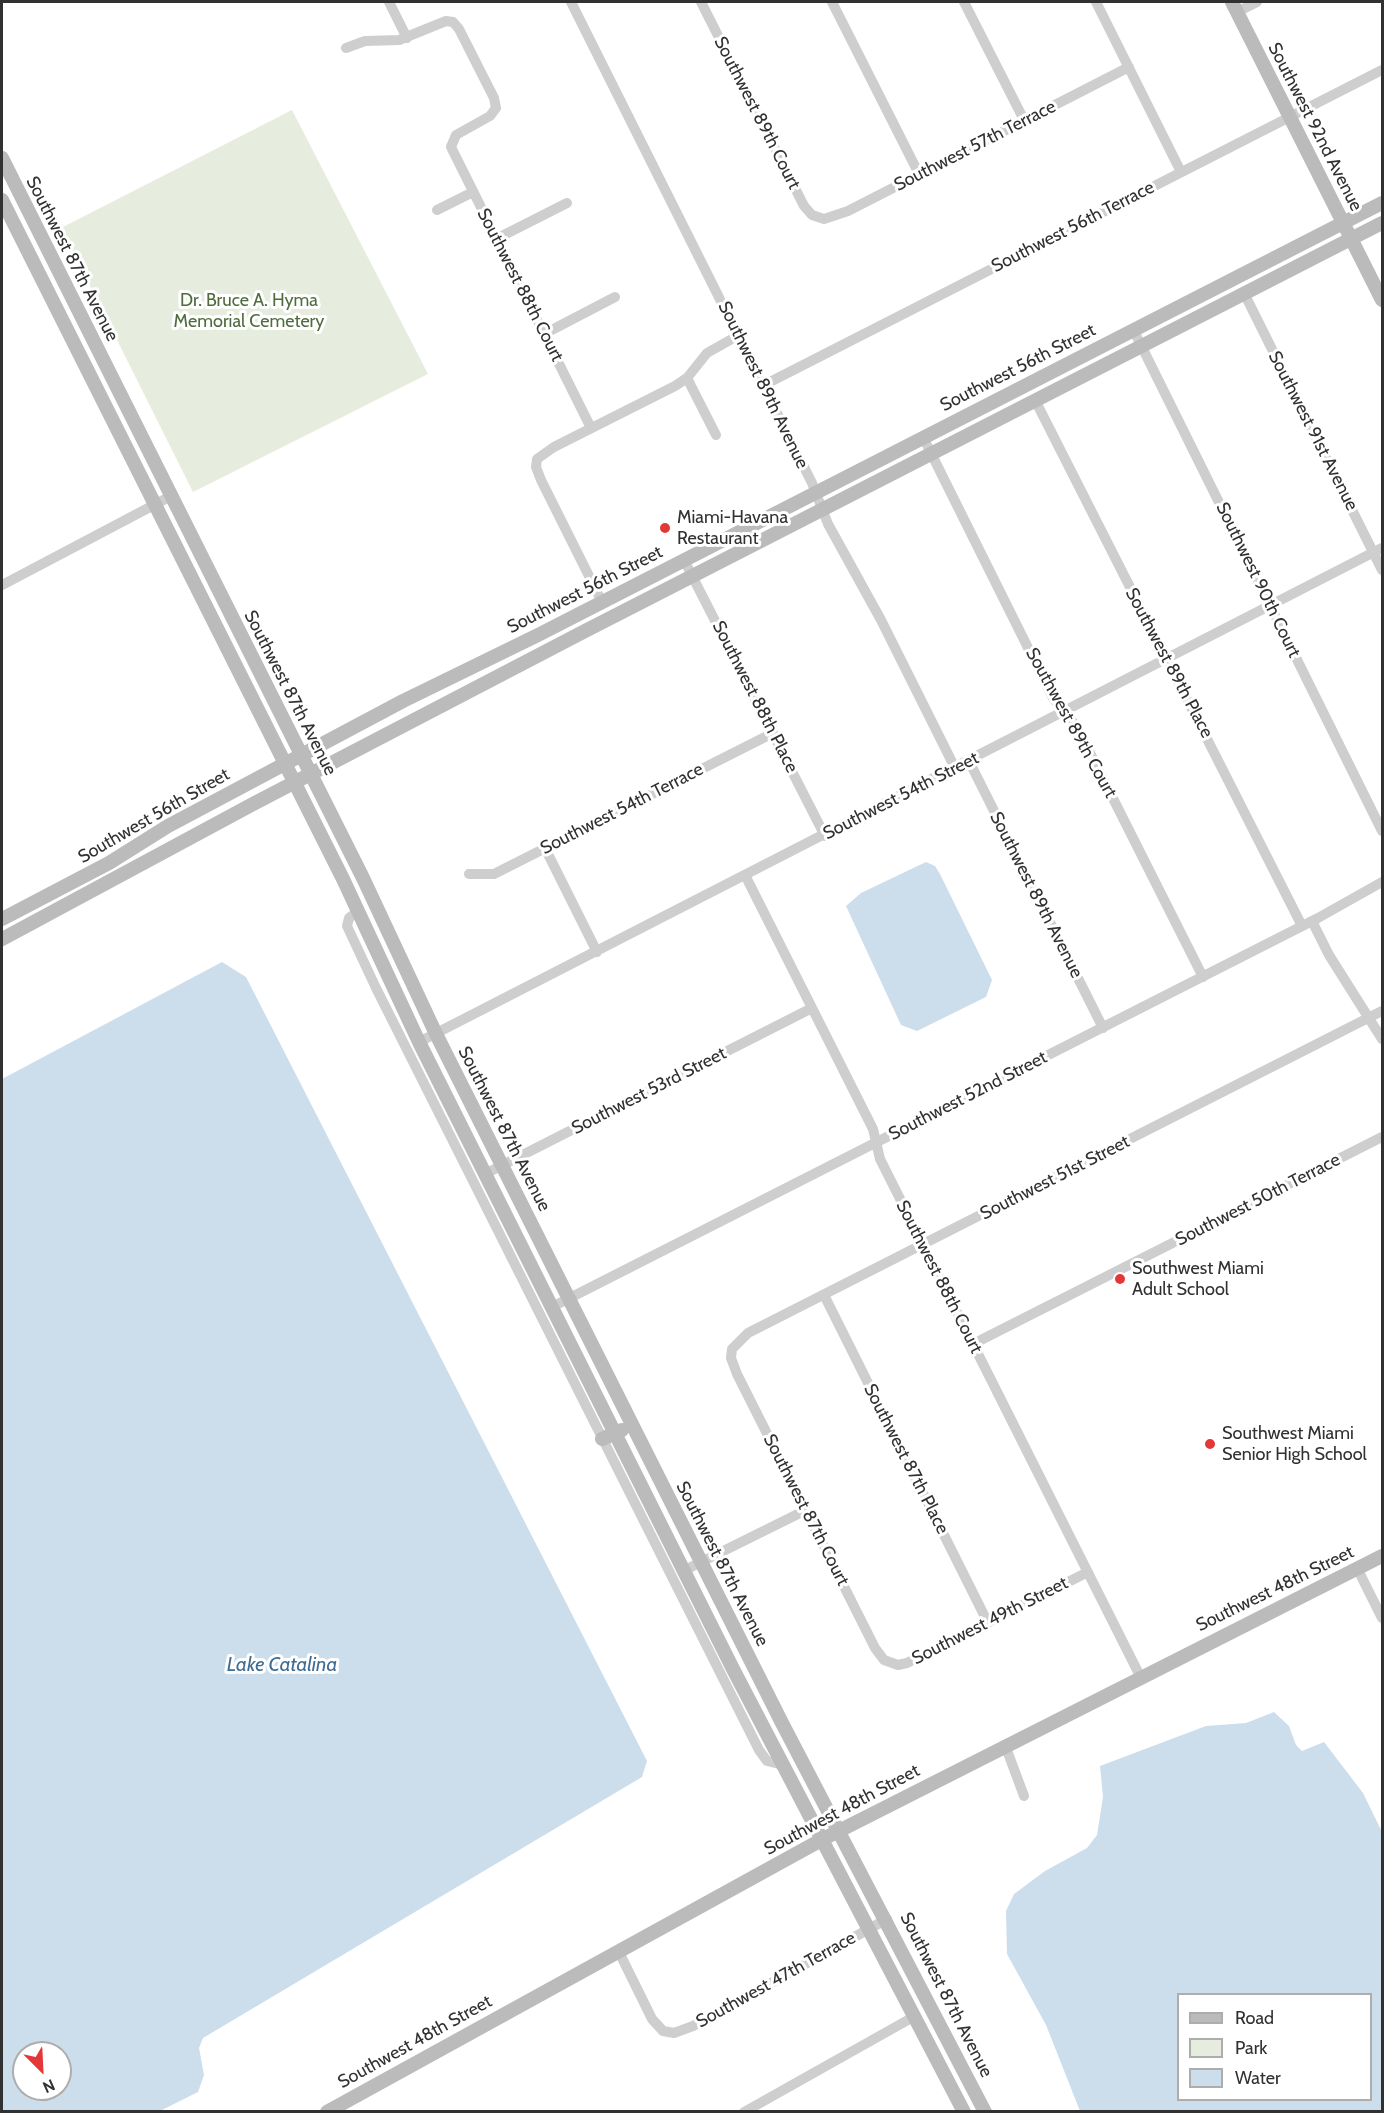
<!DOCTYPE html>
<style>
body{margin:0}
#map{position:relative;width:1384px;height:2113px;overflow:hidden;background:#fff;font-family:Cabin,sans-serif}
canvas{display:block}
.frame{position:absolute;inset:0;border:3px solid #313131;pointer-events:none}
.legend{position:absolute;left:1177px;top:1993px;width:195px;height:108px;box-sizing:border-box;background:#fff;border:2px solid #adadad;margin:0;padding:8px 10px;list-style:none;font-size:18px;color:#313131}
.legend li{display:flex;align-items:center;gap:12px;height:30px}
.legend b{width:30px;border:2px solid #adadad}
.north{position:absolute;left:12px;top:2041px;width:60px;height:60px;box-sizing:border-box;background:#fff;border:2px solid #adadad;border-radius:50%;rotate:156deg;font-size:16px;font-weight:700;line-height:24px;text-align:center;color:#313131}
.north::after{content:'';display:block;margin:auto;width:21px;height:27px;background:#e23838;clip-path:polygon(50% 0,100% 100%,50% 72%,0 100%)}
</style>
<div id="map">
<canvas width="1384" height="2113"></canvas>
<div class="frame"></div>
<ul class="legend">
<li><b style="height:8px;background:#bbb"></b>Road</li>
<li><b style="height:16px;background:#e6eddf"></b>Park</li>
<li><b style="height:16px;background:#ccddec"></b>Water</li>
</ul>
<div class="north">N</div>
</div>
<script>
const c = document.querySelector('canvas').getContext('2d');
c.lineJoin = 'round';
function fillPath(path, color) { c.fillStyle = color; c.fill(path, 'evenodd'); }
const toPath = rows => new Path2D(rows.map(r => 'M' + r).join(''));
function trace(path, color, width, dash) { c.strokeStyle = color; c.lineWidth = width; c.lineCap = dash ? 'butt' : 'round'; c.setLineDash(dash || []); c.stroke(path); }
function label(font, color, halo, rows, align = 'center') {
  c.font = font + ' Cabin,sans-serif'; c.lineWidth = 6; c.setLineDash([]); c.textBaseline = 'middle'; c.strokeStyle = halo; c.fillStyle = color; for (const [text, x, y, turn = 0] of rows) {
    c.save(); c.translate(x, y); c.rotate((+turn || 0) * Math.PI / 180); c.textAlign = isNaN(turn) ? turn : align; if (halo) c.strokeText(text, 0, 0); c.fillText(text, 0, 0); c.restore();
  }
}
fillPath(toPath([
 [292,110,428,374,193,492,61,228]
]), '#e6eddf');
fillPath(toPath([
 [926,862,935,866,940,874,992,980,986,997,917,1031,901,1025,846,906,861,893],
 [222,962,246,977,647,1761,642,1777,203,2038,199,2048,204,2075,198,2092,160,2111,2,2111,2,1079],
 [24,2053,60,2053,60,2089,24,2089],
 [1274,1712,1289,1726,1296,1745,1302,1751,1324,1742,1363,1793,1382,1832,1382,2111,1080,2111,1046,2025,1007,1954,1006,1911,1014,1894,1045,1871,1087,1848,1097,1835,1103,1797,1100,1766,1206,1726,1246,1723],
 [1178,1994,1370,1994,1370,2100,1178,2100]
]), '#ccddec');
trace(toPath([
 [389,2,407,38],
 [571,2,812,483,828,524,881,620,955,768],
 [701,2,804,206,812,215,824,219,848,211,1129,67],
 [832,2,919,174],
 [964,2,1024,120],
 [1096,2,1181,172],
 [1237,12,1257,2],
 [346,48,365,41,399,40,446,21,453,22,459,29,494,98,496,108,490,116,456,135,451,147,591,428],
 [437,210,473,192],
 [496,239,567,203],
 [1244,293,1382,570],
 [1133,329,1382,831],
 [544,334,615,297],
 [687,378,716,435],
 [764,385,1382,70],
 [1035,400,1302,926],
 [923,437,1053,698,1077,727,1203,977],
 [684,560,825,836],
 [2,585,171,496],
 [602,602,541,480,536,467,537,459,554,447,675,386,687,378,707,353,739,335],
 [969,761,1103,1028],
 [545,848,597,952],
 [469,874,494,874,773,733],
 [745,875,873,1129,880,1159,1140,1676],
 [358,911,349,918,347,926,376,988,759,1750,767,1761,783,1765],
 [1312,921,1329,955,1382,1039],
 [419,1042,1382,548],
 [485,1174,812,1008],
 [824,1295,988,1623],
 [552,1307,1318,918,1382,882],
 [973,1344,1382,1137],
 [1357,1568,1382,1618],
 [685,1570,806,1510],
 [1088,1572,907,1663,898,1665,884,1660,875,1648,737,1374,731,1358,732,1349,748,1333,1382,1011],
 [1005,1745,1024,1796],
 [618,1950,652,2019,663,2031,674,2033,693,2026,887,1919],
 [744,2112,915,2016]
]), '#cecece', 10);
trace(toPath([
 [1232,2,1382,300],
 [2,158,363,878,436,1034,782,1723,985,2112],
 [2,200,343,879,419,1042,733,1669,964,2112],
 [2,919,109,863,168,826,403,701,538,635,1382,203],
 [2,939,253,804,585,631,1382,223],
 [602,1439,622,1430],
 [327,2112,823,1839,1382,1556]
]), '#bbb', 14);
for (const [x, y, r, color] of [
 [665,528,6,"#e23838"],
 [1120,1279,6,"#e23838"],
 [1210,1444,6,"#e23838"]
]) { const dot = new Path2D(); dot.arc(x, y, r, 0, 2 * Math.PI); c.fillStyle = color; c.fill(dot); trace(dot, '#fff', 2); }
label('18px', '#313131', '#fff', [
 ["Southwest 89th Court",757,113,63],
 ["Southwest 92nd Avenue",1315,127,63],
 ["Southwest 57th Terrace",975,146,-27],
 ["Southwest 56th Terrace",1073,227,-27],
 ["Southwest 87th Avenue",72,259,63],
 ["Southwest 88th Court",520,285,63],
 ["Southwest 56th Street",1018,368,-27],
 ["Southwest 89th Avenue",763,385,64],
 ["Southwest 91st Avenue",1313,431,63],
 ["Southwest 90th Court",1258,580,64],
 ["Southwest 56th Street",585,590,-27],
 ["Southwest 89th Place",1169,663,62],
 ["Southwest 87th Avenue",290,693,63],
 ["Southwest 88th Place",755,697,63],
 ["Southwest 89th Court",1071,723,61],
 ["Southwest 54th Street",901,796,-27],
 ["Southwest 54th Terrace",622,809,-27],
 ["Southwest 56th Street",154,816,-30],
 ["Southwest 89th Avenue",1036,895,63],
 ["Southwest 53rd Street",649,1091,-27],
 ["Southwest 52nd Street",968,1096,-27],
 ["Southwest 87th Avenue",504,1129,63],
 ["Southwest 51st Street",1055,1178,-27],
 ["Southwest 50th Terrace",1258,1200,-27],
 ["Southwest 88th Court",939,1277,63],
 ["Southwest 87th Place",906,1459,63],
 ["Southwest 87th Court",806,1510,63],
 ["Southwest 87th Avenue",722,1564,63],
 ["Southwest 48th Street",1275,1589,-26],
 ["Southwest 49th Street",990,1621,-27],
 ["Southwest 48th Street",842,1810,-28],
 ["Southwest 47th Terrace",776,1980,-29],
 ["Southwest 87th Avenue",946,1995,63],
 ["Southwest 48th Street",415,2042,-29]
]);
label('18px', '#506c3e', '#fff', [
 ["Dr. Bruce A. Hyma",249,301],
 ["Memorial Cemetery",249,322]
]);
label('18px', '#313131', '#fff', [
 ["Miami-Havana",677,518],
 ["Restaurant",677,539],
 ["Southwest Miami",1132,1269],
 ["Adult School",1132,1290],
 ["Southwest Miami",1222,1434],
 ["Senior High School",1222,1455]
], 'left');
label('italic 20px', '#3f6c92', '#fff', [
 ["Lake Catalina",282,1665]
]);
</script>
